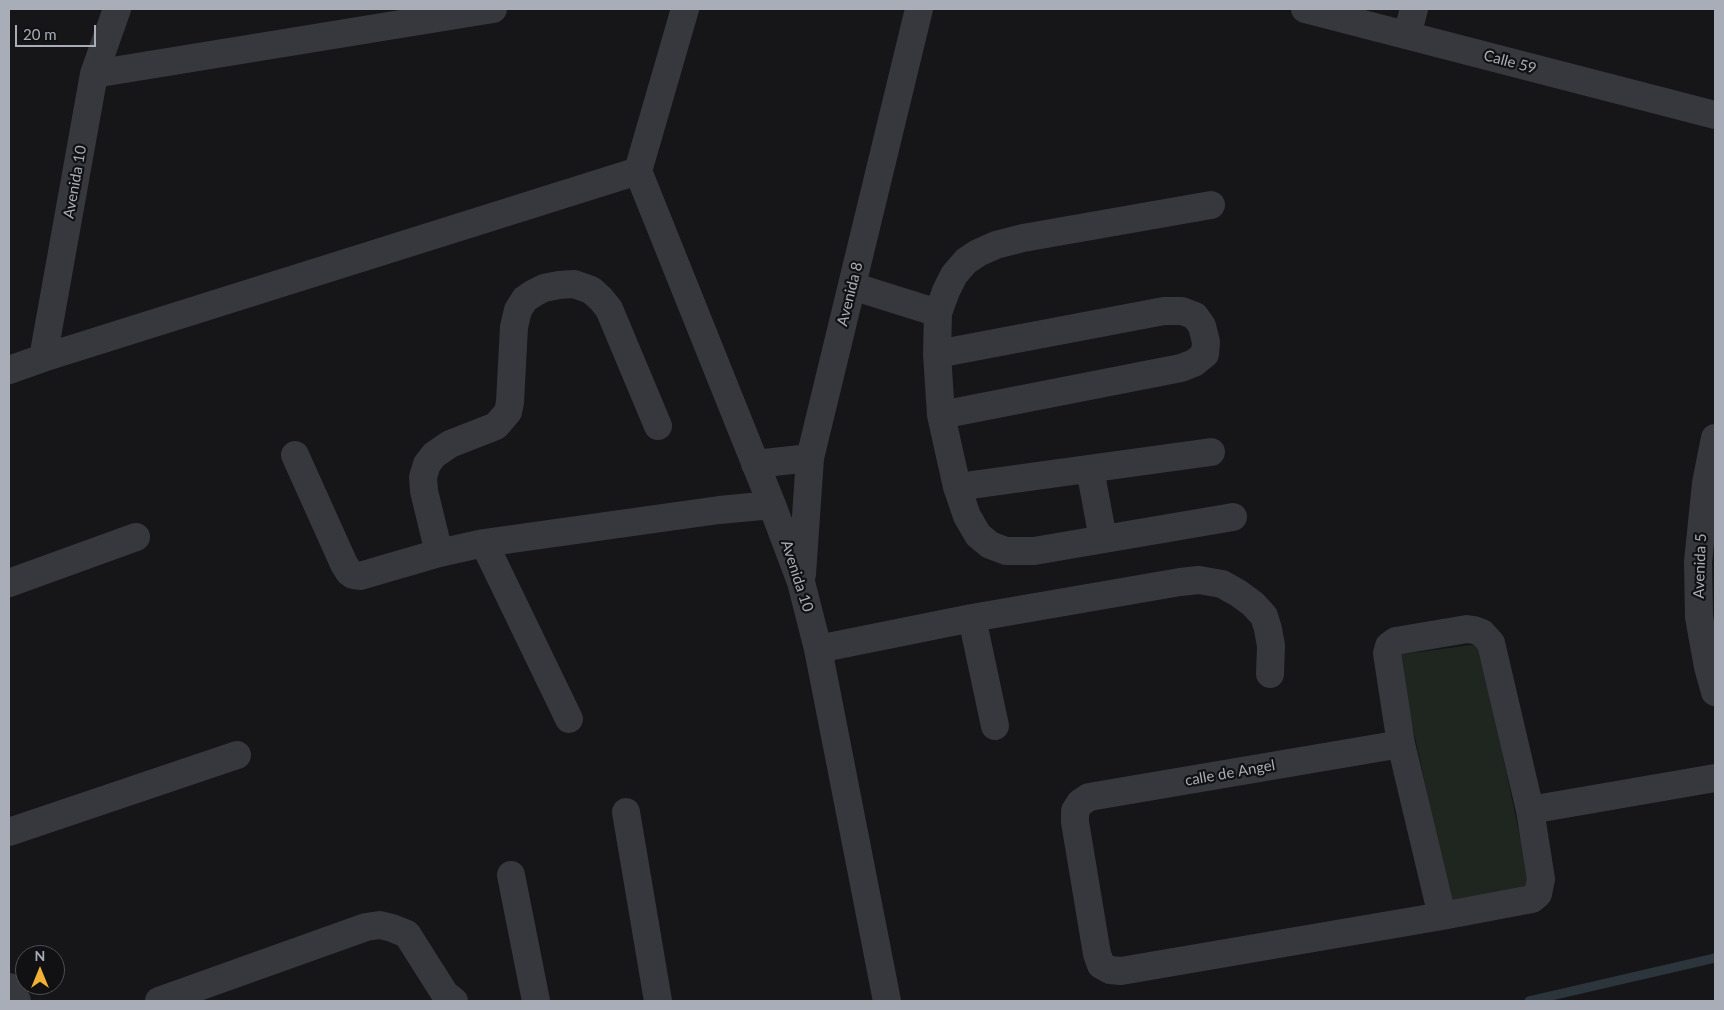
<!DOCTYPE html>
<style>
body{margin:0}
#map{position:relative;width:1724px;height:1010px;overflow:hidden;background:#161618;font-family:Lato,sans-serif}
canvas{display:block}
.frame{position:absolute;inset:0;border:10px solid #a8adb8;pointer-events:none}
.north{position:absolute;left:15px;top:945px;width:50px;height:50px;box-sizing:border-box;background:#111113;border:1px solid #4d4f55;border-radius:50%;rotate:0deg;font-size:14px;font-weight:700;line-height:20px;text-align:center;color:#a8adb8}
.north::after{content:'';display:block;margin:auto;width:18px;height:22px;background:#f2b134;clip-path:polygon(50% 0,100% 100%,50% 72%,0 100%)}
.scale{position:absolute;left:15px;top:25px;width:81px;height:22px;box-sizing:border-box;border:2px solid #a8adb8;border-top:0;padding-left:6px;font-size:15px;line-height:18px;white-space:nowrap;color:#a8adb8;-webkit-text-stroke:4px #111113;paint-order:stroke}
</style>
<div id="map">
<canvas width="1724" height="1010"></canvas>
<div class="frame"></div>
<div class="north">N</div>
<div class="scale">20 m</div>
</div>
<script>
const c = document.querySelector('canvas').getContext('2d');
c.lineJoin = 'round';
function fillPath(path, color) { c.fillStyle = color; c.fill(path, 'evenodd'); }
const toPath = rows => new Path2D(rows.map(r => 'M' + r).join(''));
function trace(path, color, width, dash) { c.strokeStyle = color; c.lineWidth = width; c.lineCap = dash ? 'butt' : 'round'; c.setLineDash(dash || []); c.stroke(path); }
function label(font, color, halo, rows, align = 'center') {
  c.font = font + ' Lato,sans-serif'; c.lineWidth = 4.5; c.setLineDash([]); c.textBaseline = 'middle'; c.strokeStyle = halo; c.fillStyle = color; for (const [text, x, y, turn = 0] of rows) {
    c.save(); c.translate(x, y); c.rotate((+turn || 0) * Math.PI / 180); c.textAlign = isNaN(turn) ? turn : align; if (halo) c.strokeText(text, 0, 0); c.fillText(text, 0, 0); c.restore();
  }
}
fillPath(toPath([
 [1479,644,1532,893,1452,907,1397,655]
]), '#1e261f');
trace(toPath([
 [1529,1001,1715,958]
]), '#2c353c', 9);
trace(toPath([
 [1305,9,1715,115],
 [1407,35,1414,9],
 [94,74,493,9],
 [638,171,772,505,801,582,818,649,887,1001],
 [638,171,685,9],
 [1211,205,1023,238,996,245,978,253,966,261,954,275,946,291,938,313,937,354,941,415,957,487,967,516,978,535,990,545,1006,551,1034,551,1233,517],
 [852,286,938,313],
 [937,354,1164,311,1182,311,1195,316,1202,326,1206,342,1205,354,1194,363,1181,368,941,415],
 [43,358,94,74,117,9],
 [9,370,43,358,638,171],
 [1715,438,1706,483,1698,562,1699,617,1708,667,1715,692],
 [295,455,344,564,349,572,353,575,360,576,439,553,484,543,719,510,772,505],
 [755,464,810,458],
 [1090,469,1103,539],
 [957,487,1211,452],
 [484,543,569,719],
 [439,553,424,491,423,477,427,464,434,455,450,444,496,426,508,412,510,402,514,327,518,310,525,299,534,293,544,288,559,285,574,284,591,290,601,299,609,309,658,426],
 [802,574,810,458,919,9],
 [9,583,136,537],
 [972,618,995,726],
 [818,649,972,618,1180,582,1199,580,1222,584,1238,593,1253,604,1264,616,1268,629,1271,646,1270,674],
 [1401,744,1089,797,1080,803,1075,811,1075,822,1097,954,1101,965,1110,970,1121,971,1442,916,1532,899,1538,894,1541,879,1530,810,1491,643,1482,633,1474,630,1467,629,1396,641,1389,646,1387,653,1401,744,1442,916],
 [1530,810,1715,778],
 [626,812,658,1001],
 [9,832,237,755],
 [511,875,536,1001],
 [9,987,17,1001],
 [159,1001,366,927,380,925,392,928,407,934,445,994,454,1001]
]), '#37383d', 28);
label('15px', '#a8adb8', '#111113', [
 ["Calle 59",1510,62,15],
 ["Avenida 10",75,182,-80],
 ["Avenida 8",850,294,-76],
 ["Avenida 5",1700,566,-88],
 ["Avenida 10",797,576,72],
 ["calle de Angel",1230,773,-10]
]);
</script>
